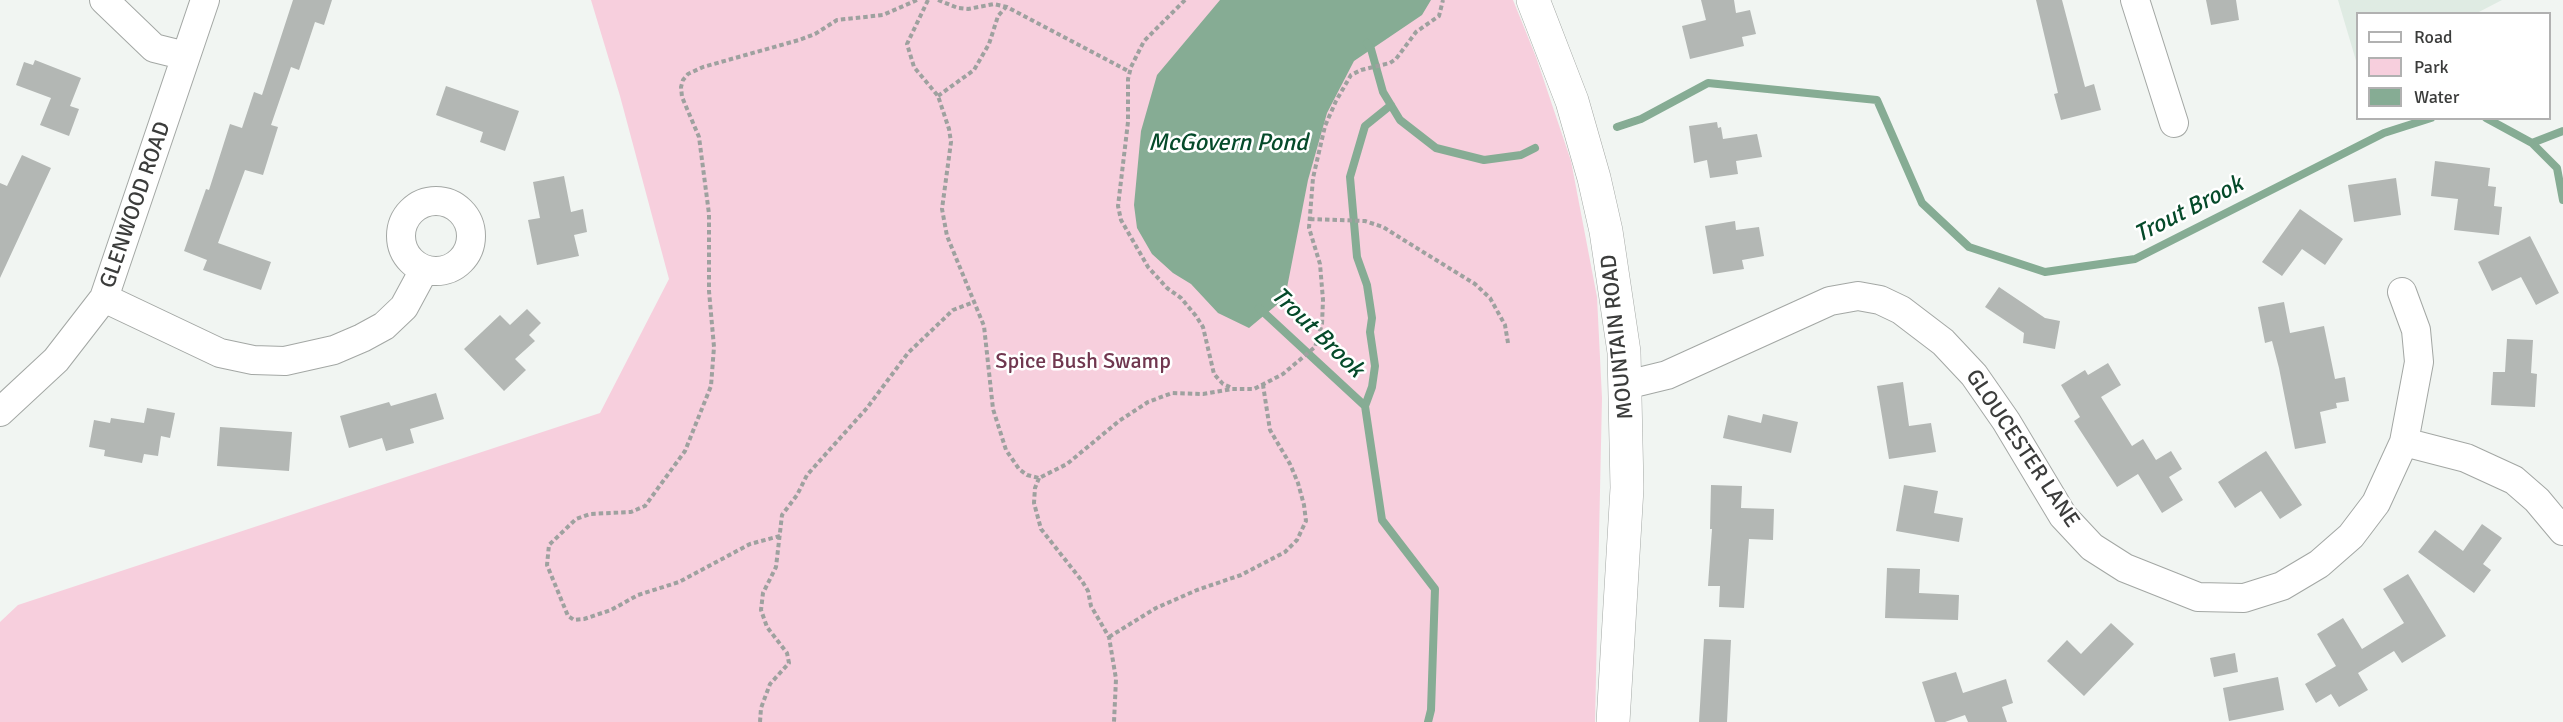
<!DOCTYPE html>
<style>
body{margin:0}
#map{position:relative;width:2563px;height:722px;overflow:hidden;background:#f1f5f2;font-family:Signika,sans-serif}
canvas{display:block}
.legend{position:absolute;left:2356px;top:12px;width:195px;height:108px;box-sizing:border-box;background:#fff;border:2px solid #b1b1b1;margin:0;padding:8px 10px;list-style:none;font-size:18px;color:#3b3c3b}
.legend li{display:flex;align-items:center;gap:12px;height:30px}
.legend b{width:30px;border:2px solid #b1b1b1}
</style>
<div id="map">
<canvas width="2563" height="722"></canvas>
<ul class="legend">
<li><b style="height:8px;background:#fff"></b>Road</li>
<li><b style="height:16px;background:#f7cfdd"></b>Park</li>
<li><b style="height:16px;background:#86ac94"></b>Water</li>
</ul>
</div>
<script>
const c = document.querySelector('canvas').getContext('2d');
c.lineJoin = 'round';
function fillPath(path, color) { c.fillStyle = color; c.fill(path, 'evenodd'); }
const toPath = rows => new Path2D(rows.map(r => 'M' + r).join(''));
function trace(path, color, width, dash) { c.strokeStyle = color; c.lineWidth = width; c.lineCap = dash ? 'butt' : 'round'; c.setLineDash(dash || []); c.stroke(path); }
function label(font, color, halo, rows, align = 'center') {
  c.font = font + ' Signika,sans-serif'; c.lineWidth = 5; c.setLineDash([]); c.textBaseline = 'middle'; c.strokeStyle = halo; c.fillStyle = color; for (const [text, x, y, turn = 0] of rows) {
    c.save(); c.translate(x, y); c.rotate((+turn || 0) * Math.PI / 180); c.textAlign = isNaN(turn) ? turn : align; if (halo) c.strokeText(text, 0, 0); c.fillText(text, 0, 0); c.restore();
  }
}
fillPath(toPath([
 [2338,0,2502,0,2477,13,2358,14,2357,64]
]), '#dfebe3');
fillPath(toPath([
 [591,0,1513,0,1536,57,1571,161,1597,297,1602,398,1595,722,0,722,0,622,18,605,600,413,669,279,620,96]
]), '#f7cfdd');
fillPath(toPath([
 [1220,0,1431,0,1422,15,1354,61,1327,113,1308,180,1285,298,1249,328,1218,313,1191,284,1173,273,1152,254,1137,228,1134,205,1141,131,1157,75]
]), '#86ac94');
trace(toPath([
 [1367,43,1371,49,1383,92,1400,120,1436,148,1484,160,1521,155,1535,148],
 [2486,118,2532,143,2563,131],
 [1617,127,1641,119,1708,83,1877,100,1922,203,1969,247,2045,272,2135,259,2384,133,2431,118],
 [2532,143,2557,168,2563,200],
 [1259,308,1365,406,1382,520,1435,589,1431,710,1428,722],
 [1365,406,1372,387,1375,366,1370,332,1372,318,1367,285,1357,257,1350,177,1365,126,1391,105]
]), '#86ac94', 8);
fillPath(toPath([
 [293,0,332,0,324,25,315,22,299,70,291,67,271,125,278,127,263,175,245,170,218,243,271,262,261,290,203,270,207,260,184,251,206,189,209,190,230,124,242,128,254,92,262,95],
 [1701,0,1734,0,1736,13,1750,10,1756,34,1742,37,1744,46,1690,59,1682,26,1706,20],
 [2036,0,2062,0,2085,87,2094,84,2101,110,2061,120,2054,94,2058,93],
 [2206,0,2236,0,2239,20,2211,25],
 [35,60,81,78,70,106,79,109,69,136,40,125,51,98,16,85,24,62,33,65],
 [446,86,519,111,505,151,480,142,483,132,436,115],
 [1717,122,1718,128,1721,127,1723,139,1757,134,1762,157,1736,161,1738,174,1710,178,1707,160,1694,163,1689,126],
 [22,155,51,168,0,278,0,183,7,186],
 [2435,161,2490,168,2488,186,2496,187,2494,206,2502,207,2499,235,2454,230,2458,199,2431,196],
 [564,176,571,212,583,209,587,232,574,235,579,256,537,265,528,220,540,218,533,182],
 [2396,178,2401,215,2354,222,2348,185],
 [2300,209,2343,239,2325,265,2302,249,2282,276,2262,262],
 [1735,221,1736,230,1759,227,1764,256,1742,260,1744,269,1713,274,1705,226],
 [2530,236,2559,293,2536,305,2521,277,2492,291,2478,262],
 [1999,287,2045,318,2060,321,2055,349,2023,343,2024,333,1985,307],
 [2284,302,2290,333,2324,326,2335,379,2345,377,2349,401,2336,403,2337,408,2320,412,2326,443,2295,449,2279,368,2272,341,2265,343,2258,307],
 [527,309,541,323,529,335,535,341,515,359,526,370,504,391,464,349,500,315,510,325],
 [2507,339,2533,340,2531,373,2537,374,2535,407,2491,405,2493,372,2505,372],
 [2108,363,2121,385,2101,397,2132,446,2143,439,2156,460,2171,451,2182,469,2169,477,2183,500,2162,513,2138,474,2117,487,2074,421,2080,417,2061,385,2085,370,2088,375],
 [1903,382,1909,426,1931,423,1936,452,1889,459,1877,386],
 [436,393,444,419,410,429,414,443,386,451,382,438,349,448,340,416,389,402,391,406],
 [147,408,175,413,170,438,161,436,158,456,144,454,142,463,104,456,105,450,89,447,94,420,110,423,111,418,144,423],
 [1763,414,1798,422,1791,453,1723,438,1728,415,1761,423],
 [220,427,292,432,289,471,217,466],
 [2266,451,2302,505,2280,519,2261,491,2235,508,2218,482],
 [1711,485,1742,486,1741,508,1774,509,1773,540,1749,539,1744,608,1719,607,1720,586,1708,586,1712,529,1710,529],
 [1904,485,1938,491,1934,513,1963,518,1959,542,1896,531],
 [2482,524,2502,538,2483,564,2491,570,2474,593,2418,552,2435,530,2463,551],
 [1887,568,1920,569,1919,593,1959,595,1958,620,1885,618],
 [2408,574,2446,636,2402,663,2394,651,2358,673,2368,690,2339,707,2331,694,2316,703,2305,684,2336,666,2317,634,2343,618,2362,649,2404,623,2383,589],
 [2111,623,2134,644,2084,696,2047,661,2067,640,2081,654],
 [1704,639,1731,640,1727,722,1699,722],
 [2235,653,2238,672,2214,677,2210,658],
 [1956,672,1963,693,2006,679,2013,703,2002,707,2007,722,1968,722,1965,715,1945,722,1935,722,1922,682],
 [2278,677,2284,710,2229,721,2223,688]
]), '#b3b7b4');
const minor = toPath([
 [104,0,154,48,186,56],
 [2135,0,2174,123],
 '401 236a35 35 0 1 1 70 0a35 35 0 1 1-70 0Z',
 [104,298,220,353,253,360,285,361,334,350,362,338,384,326,404,307,424,270],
 [1626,385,1667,375,1830,301,1858,296,1880,300,1901,310,1943,342,1974,375,2006,421,2063,516,2092,547,2125,568,2198,597,2244,598,2282,586,2319,564,2351,536,2376,503,2404,442,2419,362,2416,330,2402,292],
 [0,412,56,360,104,298,205,0],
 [2404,442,2466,458,2514,480,2537,500,2563,531]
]);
const secondary = toPath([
 [1533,0,1572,101,1594,178,1606,231,1624,352,1627,488,1613,722]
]);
trace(minor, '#a3a7a4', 30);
trace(secondary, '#a3a7a4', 34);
trace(toPath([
 [928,0,907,44,914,67,938,96,949,129,951,142,942,209,947,236,984,326,993,409,1006,450,1019,469,1027,475,1039,478,1067,464,1119,421,1148,402,1172,393,1203,394,1232,389,1254,389,1283,374,1315,347,1322,324,1323,300,1320,264,1309,228,1313,178,1325,126,1336,101,1351,75,1361,70,1390,63,1396,59,1416,32,1439,16,1443,0],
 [938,0,958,8,968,9,994,4,1007,7,1130,72],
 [1185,0,1144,41,1131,67,1128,79,1128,122,1118,206,1121,220,1148,267,1167,288,1181,298,1196,316,1203,327,1214,374,1223,384,1232,388],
 [938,96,974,70,989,44,998,16,1006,7],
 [1310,219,1365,221,1383,227,1415,247,1475,284,1490,298,1505,325,1508,343],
 [1039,478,1035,488,1034,503,1041,529,1082,581,1088,591,1091,606,1109,637,1116,679,1114,722],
 [780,536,750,544,679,582,638,595,611,610,584,619,574,620,568,616,547,565,549,545,576,519,590,514,631,512,645,506,685,451,711,386,714,347,709,291,709,214,699,137,682,97,681,87,683,80,688,74,703,67,799,40,815,34,837,20,883,15,917,0],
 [1109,637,1156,608,1197,590,1241,575,1285,552,1297,540,1306,521,1304,505,1298,483,1290,464,1270,430,1263,385],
 [760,722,761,708,770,684,789,663,787,653,767,627,761,610,763,593,776,567,782,515,797,495,807,475,867,408,908,353,953,310,974,302]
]), '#9ea19f', 4, [4.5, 3]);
trace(minor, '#fff', 28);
trace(secondary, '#fff', 33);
label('22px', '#3b3c3b', '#fff', [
 ["GLENWOOD ROAD",136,205,-71],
 ["MOUNTAIN ROAD",1618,337,-96],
 ["GLOUCESTER LANE",2022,449,56]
]);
label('22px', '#70374f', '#fff', [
 ["Spice Bush Swamp",1083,362]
]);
label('italic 24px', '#054a2a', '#fff', [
 ["McGovern Pond",1228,144],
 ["Trout Brook",2189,210,-27],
 ["Trout Brook",1317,333,44]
]);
</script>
